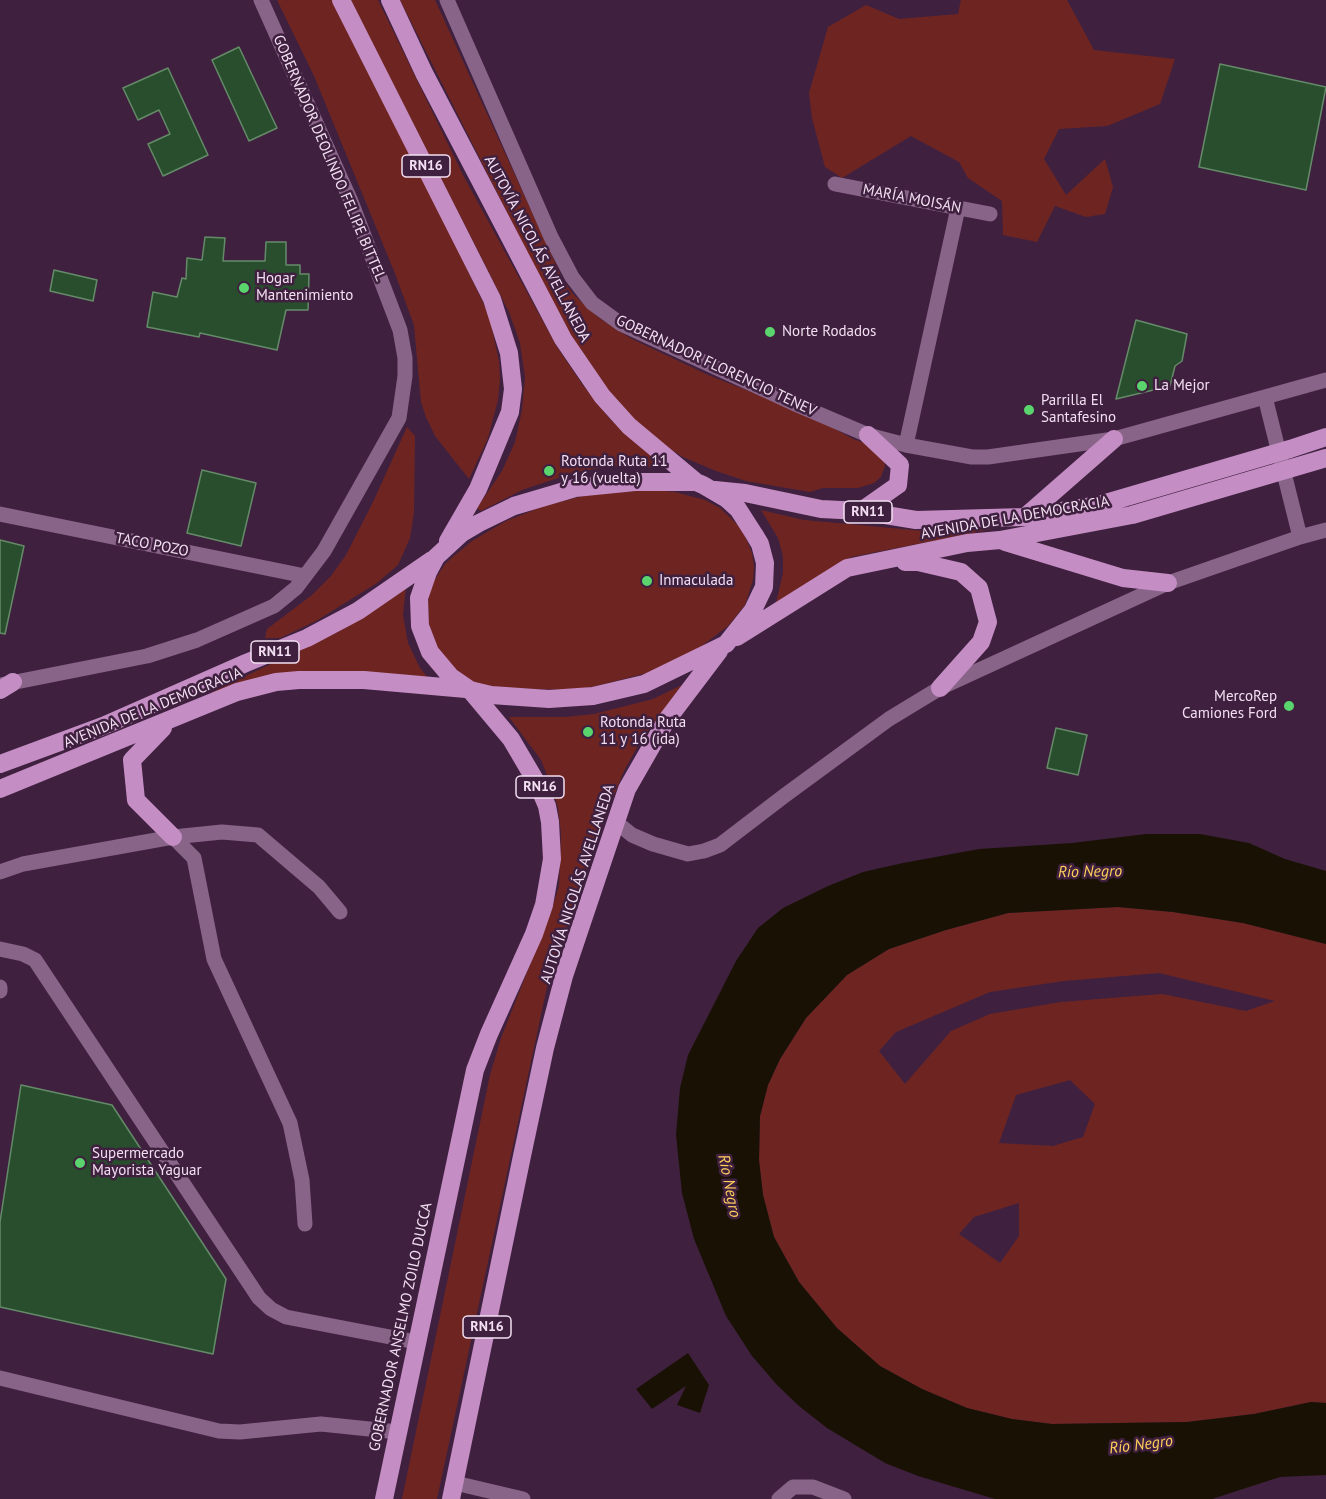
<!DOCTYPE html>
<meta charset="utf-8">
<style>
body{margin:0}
canvas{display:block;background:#3f203f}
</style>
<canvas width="1326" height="1499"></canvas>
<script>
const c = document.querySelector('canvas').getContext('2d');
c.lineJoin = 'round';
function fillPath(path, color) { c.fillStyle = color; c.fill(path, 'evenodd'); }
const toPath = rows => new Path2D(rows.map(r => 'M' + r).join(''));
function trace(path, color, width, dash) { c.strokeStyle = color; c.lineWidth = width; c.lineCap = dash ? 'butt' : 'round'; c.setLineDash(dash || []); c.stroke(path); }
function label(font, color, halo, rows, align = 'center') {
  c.font = font + ' "PT Sans",sans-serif'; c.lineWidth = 5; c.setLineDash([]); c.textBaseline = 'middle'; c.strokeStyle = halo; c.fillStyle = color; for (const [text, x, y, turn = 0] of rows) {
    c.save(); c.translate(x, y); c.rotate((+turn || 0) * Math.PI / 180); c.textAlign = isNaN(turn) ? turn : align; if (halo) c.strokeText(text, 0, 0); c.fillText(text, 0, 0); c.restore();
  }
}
fillPath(toPath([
 [277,0,332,0,423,178,489,315,499,361,500,379,498,400,488,438,469,479,435,436,426,417,421,402,414,325,394,271,314,76],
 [350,0,378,0,464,177,557,347,582,384,609,418,644,450,665,466,663,468,613,466,576,472,522,490,481,511,477,508,502,471,515,442,522,410,525,377,520,343,509,312],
 [400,0,435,0,563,280,574,295,599,318,630,338,708,375,779,403,828,425,853,439,871,445,883,457,885,466,881,477,874,483,858,488,823,488,810,492,746,481,716,471,683,457,658,441,615,401,559,322,536,270],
 [961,0,1067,0,1094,50,1175,59,1160,104,1107,126,1059,129,1044,159,1066,195,1105,159,1113,187,1105,214,1086,217,1055,206,1037,242,1003,235,1002,201,968,178,959,162,911,136,842,178,825,167,812,118,809,93,828,27,866,5,899,19,958,14],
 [407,427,415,436,414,512,410,538,398,565,377,583,316,621,280,638,265,638,267,629,312,595,331,576,346,555,374,500],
 [651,490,675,492,705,500,720,508,742,529,752,553,754,566,753,580,745,605,728,626,699,648,647,673,592,687,573,690,499,688,470,681,457,673,434,643,429,624,428,602,430,587,445,564,455,555,472,541,506,521,544,506,591,494],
 [761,510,804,520,924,531,993,529,851,557,776,603,783,573,783,556,778,538],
 [406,586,403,615,408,643,420,668,428,678,264,680,210,693,336,633],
 [682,685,640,742,624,771,605,817,547,987,437,1499,402,1499,490,1075,501,1038,551,912,559,886,561,834,558,808,551,785,541,760,509,717,566,717,594,714,653,699],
 [1118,907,1173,912,1243,923,1326,944,1326,1403,1311,1402,1254,1414,1187,1422,1052,1424,1012,1419,967,1408,922,1389,880,1366,837,1328,799,1282,774,1237,763,1195,759,1160,760,1116,768,1085,780,1059,806,1018,847,975,889,949,946,930,1008,913],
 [1159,973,1275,1001,1246,1011,1162,994,1061,1002,990,1014,951,1031,905,1084,879,1051,896,1032,990,992,1064,981],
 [1070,1080,1095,1104,1083,1137,1053,1146,999,1143,1016,1095],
 [1019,1203,1019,1236,1000,1263,959,1234,974,1217]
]), '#6e2521');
fillPath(toPath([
 [1146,834,1200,834,1249,843,1285,859,1326,871,1326,944,1243,923,1173,912,1118,907,1008,913,946,930,889,949,847,975,806,1018,780,1059,768,1085,760,1116,759,1160,763,1195,774,1237,799,1282,837,1328,880,1366,922,1389,967,1408,1012,1419,1052,1424,1187,1422,1254,1414,1311,1402,1326,1403,1326,1475,1280,1477,1212,1499,995,1499,918,1476,885,1463,827,1428,799,1406,777,1385,752,1356,726,1316,694,1239,682,1193,676,1135,680,1088,688,1055,736,961,758,928,783,908,828,886,863,872,903,863,979,849,1072,843],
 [688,1353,709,1385,700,1413,677,1405,686,1386,652,1409,636,1389]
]), '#191204');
const building = toPath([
 [239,47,277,128,249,141,212,60,239,47],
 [1220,64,1326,87,1306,190,1199,167,1220,64],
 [168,68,208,155,163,176,148,144,170,134,159,110,138,120,123,88,168,68],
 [205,237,225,238,223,261,265,261,266,242,286,242,286,265,300,265,300,274,309,274,308,310,286,310,277,350,200,333,199,337,147,327,153,292,177,297,182,278,186,279,187,258,202,260,205,237],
 [54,270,97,280,93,301,50,291,54,270],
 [1136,320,1187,334,1182,361,1175,366,1170,386,1116,399,1136,320],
 [202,470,256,483,241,546,187,533,202,470],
 [0,540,24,546,5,634,0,633,0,540],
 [1056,728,1087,735,1078,775,1047,768,1056,728],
 [21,1085,112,1105,226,1279,213,1354,0,1307,0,1222,21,1085]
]);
fillPath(building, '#294e2e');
trace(building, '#648b68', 1.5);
trace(toPath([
 [447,0,551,237,572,277,592,303,621,324,793,403,868,435,906,445,972,457,988,457,1114,439,1326,380],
 [835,184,990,214],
 [1265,397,1300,537],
 [906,445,958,208],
 [0,514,305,576],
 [1,685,147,656,197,640,274,606,296,588,324,551,399,418,405,376,405,358,400,330,350,199,261,0],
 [616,822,632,835,653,844,688,854,704,851,720,845,784,796,889,719,940,688,1168,583,1300,537,1326,530],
 [173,837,194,858,214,959,290,1123,302,1180,305,1224],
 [0,872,23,864,173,837,222,832,258,835,319,887,340,912],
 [0,949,23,954,35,960,259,1298,271,1309,286,1317,416,1342],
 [0,987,0,991],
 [0,1378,219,1431,240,1432,321,1424,398,1432],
 [455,1483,523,1499],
 [779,1499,793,1487,813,1487,844,1499]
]), '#886488', 15);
trace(toPath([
 [341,0,492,299,509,353,513,389,510,412,478,489,448,541],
 [390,0,424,73,563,339,602,396,629,426,696,482],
 [635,482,696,482,703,485,727,499,738,509,754,534,760,544,765,563,764,587,753,610,726,644,644,684,593,696,549,699,491,695,470,690,451,677,430,652,420,626,419,598,428,572,436,557,462,533,479,523,514,506,575,488,635,482],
 [715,490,745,493,821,509,861,511,916,520,1024,517,1099,505,1290,449,1326,437],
 [861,511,898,485,900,465,868,435],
 [1026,516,1114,439],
 [1005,542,1123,578,1168,583],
 [905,562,918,562,961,572,979,588,988,622,981,642,940,688],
 [737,637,847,568,967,543,1000,540,1132,515,1326,458],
 [0,690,13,682],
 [163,728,132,760,136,800,173,837],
 [0,764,103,726,246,663,307,638,358,611,432,560],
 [0,789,237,692,276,682,299,680,364,680,466,689],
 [384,1499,475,1070,489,1034,534,934,544,905,552,859,550,822,547,806,538,785,511,739,470,690],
 [451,1499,522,1156,545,1048,564,976,627,789,666,721,719,651]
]), '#c48dc4', 18);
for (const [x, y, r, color] of [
 [244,288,6,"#5ad56e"],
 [770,332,6,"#5ad56e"],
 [1142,386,6,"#5ad56e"],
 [1029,410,6,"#5ad56e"],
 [549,471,6,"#5ad56e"],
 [647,581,6,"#5ad56e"],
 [1289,706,6,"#5ad56e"],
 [588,732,6,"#5ad56e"],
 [80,1163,6,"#5ad56e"]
]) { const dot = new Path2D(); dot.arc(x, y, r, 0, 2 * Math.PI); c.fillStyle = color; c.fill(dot); trace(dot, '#3f203f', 2); }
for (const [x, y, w] of [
 [426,166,48],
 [868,512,48],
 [275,652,48],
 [540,787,48],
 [487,1327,48]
]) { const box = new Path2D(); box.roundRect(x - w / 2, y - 11, w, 22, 4.5); c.fillStyle = '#3f203f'; c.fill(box); trace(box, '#f3dff2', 1.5); }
label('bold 14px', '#f3dff2', null, [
 ["RN16",426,166],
 ["RN11",868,512],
 ["RN11",275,652],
 ["RN16",540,787],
 ["RN16",487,1327]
]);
label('15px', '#f3dff2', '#3f203f', [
 ["GOBERNADOR DEOLINDO FELIPE BITTEL",329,158,67],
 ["MARÍA MOISÁN",912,199,11],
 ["AUTOVÍA NICOLÁS AVELLANEDA",537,249,62],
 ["GOBERNADOR FLORENCIO TENEV",716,366,25],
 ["AVENIDA DE LA DEMOCRACIA",1015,518,-10],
 ["TACO POZO",152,545,11],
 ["AVENIDA DE LA DEMOCRACIA",153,708,-22],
 ["AUTOVÍA NICOLÁS AVELLANEDA",578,884,-72],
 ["GOBERNADOR ANSELMO ZOILO DUCCA",401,1327,-78]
]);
label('15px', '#f3dff2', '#3f203f', [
 ["Hogar",256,279],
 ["Mantenimiento",256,296],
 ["Norte Rodados",782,332],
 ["La Mejor",1154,386],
 ["Parrilla El",1041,401],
 ["Santafesino",1041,418],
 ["Rotonda Ruta 11",561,462],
 ["y 16 (vuelta)",561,479],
 ["Inmaculada",659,581],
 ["MercoRep",1277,697,"right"],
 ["Camiones Ford",1277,714,"right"],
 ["Rotonda Ruta",600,723],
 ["11 y 16 (ida)",600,740],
 ["Supermercado",92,1154],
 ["Mayorista Yaguar",92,1171]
], 'left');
label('italic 16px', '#fece5a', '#3f203f', [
 ["Río Negro",1090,872,-1],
 ["Río Negro",729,1186,79],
 ["Río Negro",1141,1445,-7]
]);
</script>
